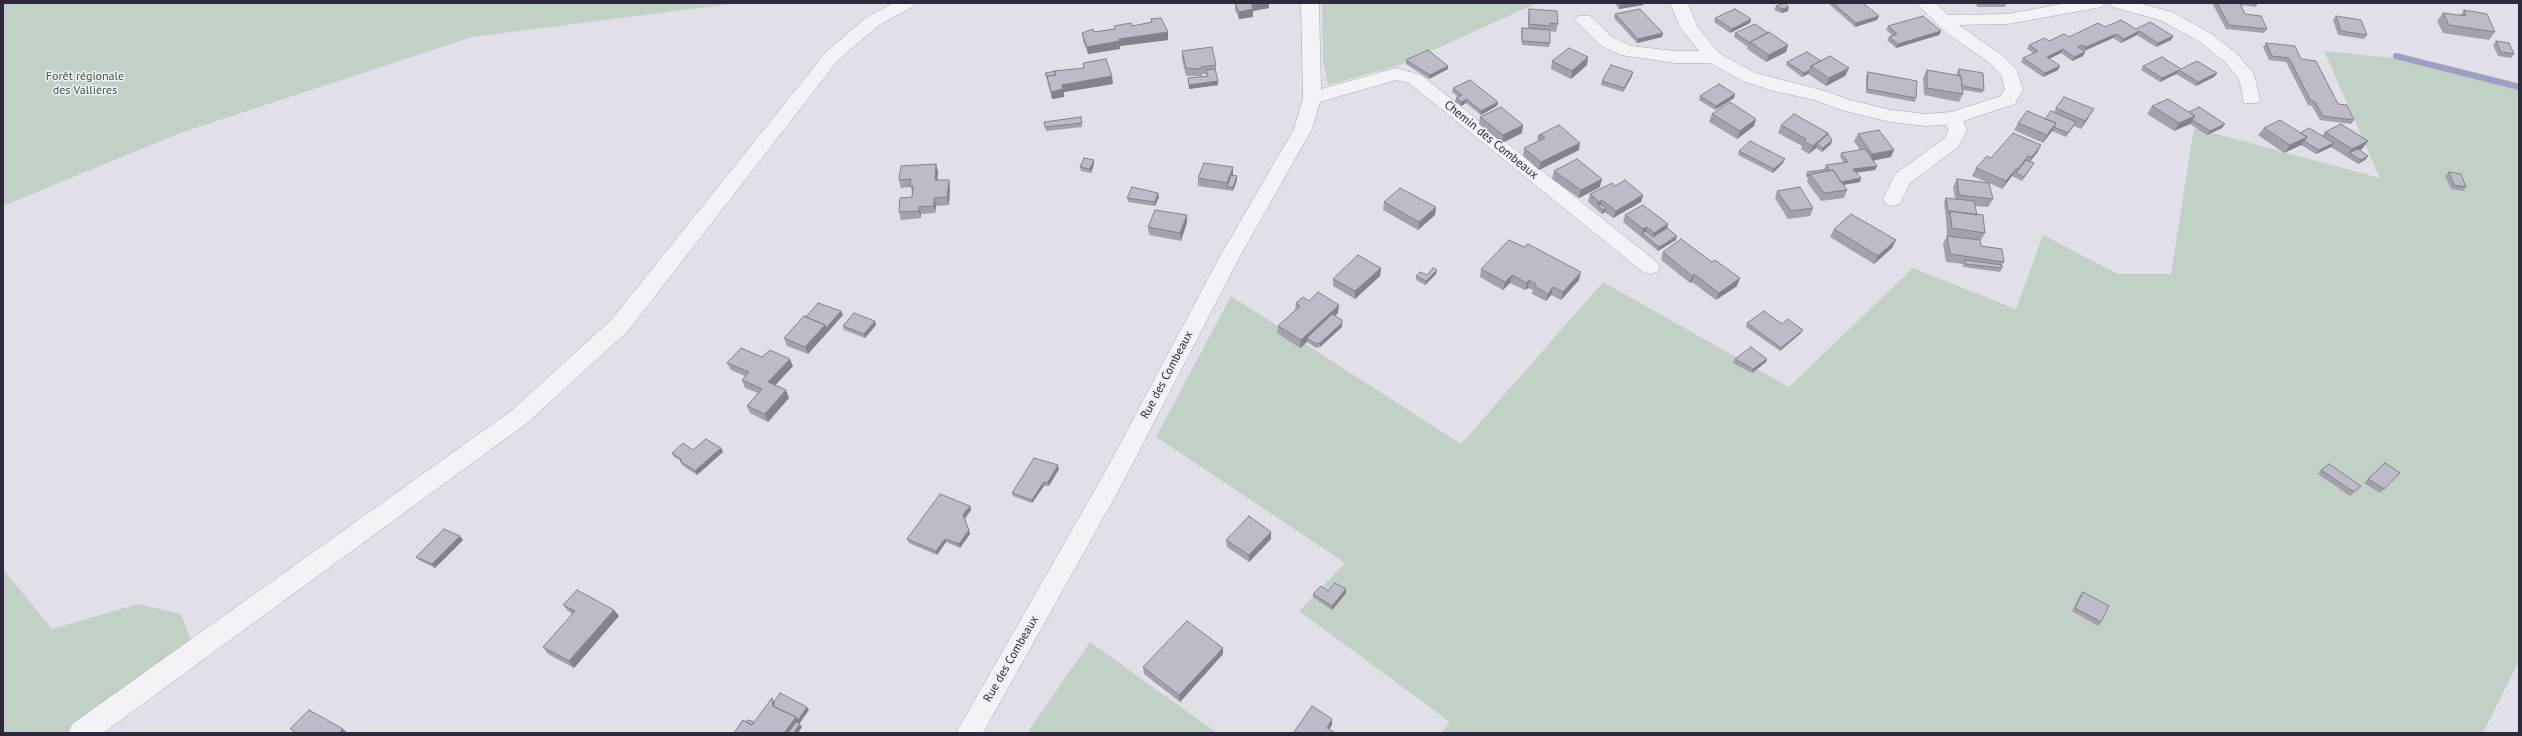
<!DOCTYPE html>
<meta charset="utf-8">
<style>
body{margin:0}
#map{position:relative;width:2522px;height:736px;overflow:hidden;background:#e1e0e8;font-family:"PT Sans",sans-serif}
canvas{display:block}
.frame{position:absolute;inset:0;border:4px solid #2e2a3e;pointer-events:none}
</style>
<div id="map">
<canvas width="2522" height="736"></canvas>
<div class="frame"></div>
</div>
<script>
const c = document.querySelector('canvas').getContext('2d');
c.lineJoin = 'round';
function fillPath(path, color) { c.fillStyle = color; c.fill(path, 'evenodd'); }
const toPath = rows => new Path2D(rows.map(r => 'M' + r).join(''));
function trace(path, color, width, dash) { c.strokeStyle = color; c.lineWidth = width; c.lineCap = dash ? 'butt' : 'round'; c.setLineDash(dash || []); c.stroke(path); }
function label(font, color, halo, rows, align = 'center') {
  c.font = font + ' "PT Sans",sans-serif'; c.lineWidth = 3; c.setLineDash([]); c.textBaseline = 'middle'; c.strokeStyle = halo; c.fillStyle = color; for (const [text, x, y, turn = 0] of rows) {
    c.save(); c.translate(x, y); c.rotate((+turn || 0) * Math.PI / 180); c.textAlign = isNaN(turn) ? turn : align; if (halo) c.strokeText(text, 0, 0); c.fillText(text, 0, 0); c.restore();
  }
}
fillPath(toPath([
 [3,3,738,3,472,37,180,133,3,206],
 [1327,3,1534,3,1535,4,1400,65,1328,85,1323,60,1322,4],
 [2324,51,2434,62,2519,83,2519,661,2483,733,1442,733,1450,722,1299,611,1345,563,1156,437,1231,296,1461,444,1603,282,1789,387,1913,268,2016,309,2043,235,2118,274,2171,274,2194,128,2380,178],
 [3,569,52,629,138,604,181,614,192,644,66,733,3,733],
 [1090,642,1217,733,1027,733]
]), '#c2d1c6');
trace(toPath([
 [2396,56,2519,87]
]), '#a09ec5', 6);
const minor = toPath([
 [1301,3,1319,3,1321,89,1396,68,1421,75,1657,262,1660,267,1657,272,1650,274,1643,272,1409,83,1396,80,1320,102,1312,129,1239,258,1121,486,983,733,956,733,1105,472,1219,258,1294,129,1303,98,1301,3],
 [1670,3,1688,3,1697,26,1719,53,1755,73,1825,91,1850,100,1891,110,1926,114,1951,112,2001,96,2005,89,2001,75,1991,64,1948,34,1916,3,1935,3,1948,15,2008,14,2067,3,2105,3,2102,7,2096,8,2008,24,1959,25,2003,56,2016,69,2023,89,2015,104,1963,121,1967,130,1958,147,1910,183,1900,204,1893,206,1886,204,1883,199,1895,174,1944,139,1949,130,1946,125,1926,126,1891,122,1845,111,1814,100,1770,90,1743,81,1710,63,1675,63,1621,55,1600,45,1575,20,1578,16,1590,16,1612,37,1631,46,1675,51,1699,51,1680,27,1670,3],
 [2110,3,2138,3,2172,12,2212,34,2237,54,2254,74,2260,99,2258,103,2244,103,2239,79,2225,62,2200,42,2160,20,2113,7,2110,3]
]);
const tertiary = toPath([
 [893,3,915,3,912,7,879,25,838,60,628,331,527,423,103,733,68,733,72,724,511,411,612,319,826,52,867,17,893,3]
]);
trace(minor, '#a8a6b2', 1);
trace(tertiary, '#a8a6b2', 1);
fillPath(minor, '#f3f3f7');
fillPath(tertiary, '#f3f3f7');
fillPath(toPath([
 [1235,3,1269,3,1269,8,1253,11,1253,17,1239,19,1235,10],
 [1615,3,1644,3,1643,5,1619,9],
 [1828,3,1863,3,1877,20,1855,27],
 [1976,3,2007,3,2005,7,1977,7],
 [2212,3,2258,3,2256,7,2241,5,2245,14,2267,29,2264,33,2226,29],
 [1776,6,1788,11,1781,13,1774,10],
 [1529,9,1558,24,1556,32,1550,31,1550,43,1549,47,1522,45,1521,32,1522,28,1528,28,1528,16],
 [2464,10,2495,32,2489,40,2443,33,2437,21,2443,13,2460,16],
 [1615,14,1662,37,1637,43,1614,18],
 [2336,16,2367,35,2364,39,2338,35,2333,20],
 [1715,18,1751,19,1750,23,1730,33,1714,22],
 [1151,19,1168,40,1120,46,1120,49,1088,54,1083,41,1082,33,1094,32,1114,29,1114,26,1132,26,1151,23],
 [1888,26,1941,31,1939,35,1896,48,1887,40,1889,37,1892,35,1886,30],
 [2105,27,2136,29,2173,36,2171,40,2156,47,2137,35,2121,43,2113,38,2084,51,2083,56,2072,61,2061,53,2049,59,2058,70,2043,77,2021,62,2023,58,2033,53,2027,49,2029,45,2069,37],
 [1735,33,1768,33,1788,45,1786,52,1766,62,1747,49,1748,47,1734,37],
 [2496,41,2514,54,2511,58,2498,56,2493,45],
 [2266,43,2301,59,2338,104,2354,120,2351,124,2320,120,2312,106,2308,105,2286,62,2269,60,2263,47],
 [1182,51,1216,65,1216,73,1218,81,1218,85,1189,89,1188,78,1207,76,1206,74,1202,74,1202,76,1186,76,1182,59],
 [1588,57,1587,65,1571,79,1551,69,1552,61],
 [1406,60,1448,69,1429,79,1406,64],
 [1821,61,1849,68,1845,76,1826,86,1808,74,1802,77,1786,65,1787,62],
 [1083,63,1113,84,1064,92,1064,97,1052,99,1045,73,1083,68],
 [2143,66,2181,69,2217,73,2214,77,2196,86,2176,74,2160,82,2141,70],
 [1959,69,1984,90,1982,93,1963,90,1963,94,1959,102,1924,95,1923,78,1927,70,1957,75,1957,72],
 [1868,72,1916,98,1915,102,1866,93,1866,76],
 [1632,76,1623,92,1601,85,1602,81],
 [1453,88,1498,102,1497,106,1481,115,1466,103,1461,106,1455,102,1456,98,1458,97,1452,92],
 [1735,94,1734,98,1715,110,1699,100,1700,96],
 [2152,106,2189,112,2225,124,2222,128,2207,135,2190,124,2174,131,2147,114],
 [2056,108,2089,117,2081,129,2074,126,2066,137,2052,131,2043,143,2014,130,2018,123,2045,119,2054,112],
 [1712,114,1756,119,1754,126,1737,139,1709,122],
 [1081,117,1082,127,1046,131,1044,122],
 [1480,117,1522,133,1502,143,1479,124],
 [1559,125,1579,150,1539,170,1523,156,1524,148,1539,141,1537,140,1538,136],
 [1781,125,1828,133,1826,136,1832,140,1831,144,1822,152,1816,148,1809,154,1801,149,1802,146,1778,133],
 [2264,128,2322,136,2325,132,2368,141,2362,149,2360,150,2368,156,2365,160,2358,164,2331,147,2316,154,2301,145,2284,153,2258,135],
 [1858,134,1891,157,1873,161,1877,166,1875,170,1856,173,1860,182,1844,185,1847,190,1844,198,1821,201,1807,182,1808,179,1806,176,1807,172,1824,170,1826,165,1844,163,1840,157,1841,153,1860,150,1854,141],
 [2041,145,2037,153,2030,161,2032,167,2022,181,2012,176,2002,189,1989,183,1993,199,1988,207,1975,206,1977,215,1985,233,1981,240,1980,240,1981,246,2004,262,2002,265,2002,268,2000,272,1963,267,1963,264,1946,262,1943,244,1947,236,1946,219,1944,202,1946,198,1955,199,1953,187,1957,179,1989,183,1972,176,1976,168,1991,158],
 [1739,151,1783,163,1773,173,1738,155],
 [936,164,938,172,937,180,950,187,949,205,936,206,935,213,921,214,921,218,901,220,899,212,912,197,912,193,911,187,901,188,899,180],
 [1094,164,1091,173,1081,171,1080,167],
 [1554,171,1600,187,1579,198,1552,179],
 [2449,172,2466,187,2463,191,2451,189,2445,176],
 [1233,175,1233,176,1237,180,1233,191,1198,186,1198,178],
 [1615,186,1643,195,1641,202,1613,218,1605,212,1602,214,1588,202,1590,194],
 [1777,191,1813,208,1810,216,1788,219,1775,198],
 [1159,197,1155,206,1128,202,1127,198],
 [1384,202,1436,207,1435,215,1418,230,1383,210],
 [1187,215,1187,222,1181,241,1149,235,1148,227],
 [1625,215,1668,224,1667,228,1676,240,1658,251,1623,222],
 [1834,229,1896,240,1892,248,1874,264,1830,237],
 [1663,252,1737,286,1716,300,1692,282,1690,283,1661,260],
 [1381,268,1380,276,1355,299,1333,286,1333,279],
 [1481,269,1579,280,1561,300,1551,295,1546,301,1532,294,1533,290,1528,288,1525,290,1510,283,1503,290,1480,277],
 [1436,274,1425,285,1416,280,1416,276],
 [1309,301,1338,313,1335,316,1342,323,1342,327,1320,347,1316,348,1307,342,1300,348,1277,333,1278,326,1295,310,1296,303],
 [841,311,843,315,808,354,787,346,784,338,806,317],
 [875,321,876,325,865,338,844,330,843,326],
 [1747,323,1782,324,1801,333,1780,351,1746,327],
 [762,357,793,366,775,385,789,398,768,422,750,413,747,406,758,393,745,388,742,380,745,376,731,370,727,363],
 [1735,359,1767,359,1766,362,1752,373,1733,363],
 [721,448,723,452,697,475,682,465,680,461,681,461,674,457,672,453,693,450],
 [2385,463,2400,473,2380,493,2364,483],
 [1059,469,1049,486,1044,486,1032,503,1013,496,1012,493],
 [2321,470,2361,486,2350,496,2318,474],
 [970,506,971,510,965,519,970,534,960,548,946,542,937,555,909,543,907,539],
 [1271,532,1271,539,1249,562,1227,547,1226,540],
 [463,540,435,568,419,560,416,557],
 [1328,591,1346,593,1332,610,1313,597,1313,594],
 [2083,592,2101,622,2098,626,2072,611,2080,595],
 [563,605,614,610,619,616,574,668,548,654,543,647,572,614,568,611],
 [1223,654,1180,702,1144,674,1143,667]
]), '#a3a1ab');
fillPath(toPath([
 [1251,3,1269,3,1269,8,1253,11,1253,17,1239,19,1239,12],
 [1631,3,1644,3,1643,5,1619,9,1620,5],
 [1789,7,1788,11,1781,13,1782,9],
 [1879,16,1877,20,1855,27,1856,23],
 [1751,19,1750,23,1730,33,1732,29],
 [1941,31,1939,35,1896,48,1898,44],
 [2139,31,2137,35,2121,43,2124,39],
 [1168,32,1168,40,1120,46,1120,49,1088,54,1087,47,1119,39],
 [1663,33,1662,37,1637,43,1638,39],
 [2116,34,2113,38,2084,51,2086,47],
 [2173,36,2171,40,2156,47,2158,43],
 [1788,45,1786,52,1766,62,1769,55],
 [2063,49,2061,53,2045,61,2047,57],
 [2085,52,2083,56,2072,61,2074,57],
 [1588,57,1587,65,1571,79,1572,71],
 [1448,66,1448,69,1429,79,1430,75],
 [2060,66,2058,70,2043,77,2045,73],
 [1849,68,1845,76,1826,86,1829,78],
 [1810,70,1808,74,1802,77,1804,73],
 [2179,70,2176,74,2160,82,2162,78],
 [1633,72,1632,76,1623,92,1624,88],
 [2217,73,2214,77,2196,86,2198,82],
 [1112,76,1113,84,1064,92,1064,97,1052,99,1051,92,1062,85],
 [1218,81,1218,85,1189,89,1189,85],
 [1735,94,1734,98,1715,110,1716,106],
 [1467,99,1466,103,1461,106,1461,102],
 [1498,102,1497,106,1481,115,1481,111],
 [2094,109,2089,117,2081,129,2085,121],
 [2195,116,2190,124,2174,131,2179,123],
 [1756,119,1754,126,1737,139,1740,131],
 [2056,123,2052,131,2043,143,2047,135],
 [2225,124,2222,128,2207,135,2210,131],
 [1523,125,1522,133,1502,143,1503,135],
 [1828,133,1825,140,1817,144,1816,148,1809,154,1813,146],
 [2307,137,2301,145,2284,153,2290,145],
 [1832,140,1831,144,1822,152,1823,148],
 [2368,141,2362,149,2352,154,2349,153,2352,149],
 [1580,143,1579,150,1539,170,1541,162],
 [2334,143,2331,147,2316,154,2319,150],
 [2041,145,2037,153,2027,165,2032,157],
 [1894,150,1891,157,1869,161,1872,154],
 [2368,156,2365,160,2358,164,2361,160],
 [1785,159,1783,163,1773,173,1774,169],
 [1094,160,1094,164,1091,173,1090,169],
 [936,164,938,172,937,188,935,180],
 [1877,166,1875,170,1852,173,1853,169],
 [1233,167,1233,175,1229,187,1227,187,1227,183],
 [2016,169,2012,176,2002,189,2006,181],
 [1237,176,1237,180,1233,191,1233,187],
 [1861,178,1860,182,1836,186,1838,182],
 [1602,179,1600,187,1579,198,1581,190],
 [949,180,950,187,949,205,947,197],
 [1158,193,1159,197,1155,206,1155,202],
 [1643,195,1641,202,1613,218,1616,211],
 [934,198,936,206,935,213,934,206],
 [1602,200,1600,207,1598,205,1597,209,1599,202],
 [919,207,921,214,921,218,919,211],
 [1436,207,1435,215,1418,230,1419,222],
 [1606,208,1605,212,1602,214,1603,210],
 [1187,215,1187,222,1181,241,1180,233],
 [1668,224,1666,231,1652,240,1654,233],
 [1647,227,1645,235,1642,233,1641,237,1643,229],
 [1677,236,1676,240,1658,251,1659,247],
 [1896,240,1892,248,1874,264,1878,256],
 [1381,268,1380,276,1355,299,1355,291],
 [1437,270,1436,274,1425,285,1426,281],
 [1581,272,1579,280,1561,300,1563,292],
 [1694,274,1692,282,1690,283,1692,276],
 [1512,275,1510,283,1503,290,1505,282],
 [1740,278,1737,286,1716,300,1719,293],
 [1529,280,1528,288,1525,290,1527,283],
 [1553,287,1551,295,1546,301,1548,294],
 [1339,305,1338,313,1309,340,1307,338,1307,342,1300,348,1301,340],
 [841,311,843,315,808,354,805,347,825,325],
 [875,321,876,325,865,338,864,334],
 [1342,323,1342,327,1320,347,1320,343],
 [1803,330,1801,333,1780,351,1781,348],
 [790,359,793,366,771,390,768,382],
 [1767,359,1766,362,1752,373,1753,369],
 [786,390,789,398,768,422,765,414],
 [721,448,723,452,697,475,695,471],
 [1058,465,1059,469,1049,486,1048,482],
 [1043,483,1044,486,1032,503,1032,500],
 [970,506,971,510,964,519,963,515],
 [969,530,970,534,960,548,959,544],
 [1271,532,1271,539,1249,562,1249,555],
 [460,536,463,540,435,568,432,564],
 [945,539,946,542,937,555,936,551],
 [1346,589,1346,593,1332,610,1332,606],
 [614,610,619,616,574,668,569,661],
 [1223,648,1223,654,1180,702,1179,695],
 [772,698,776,705,776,710,773,706],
 [807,707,809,710,800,723,798,720],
 [796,717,800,723,792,733,784,733],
 [1332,719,1332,725,1327,733,1327,728],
 [800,724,802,727,798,733,793,733],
 [343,729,348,733,339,733]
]), '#84838b');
const building = toPath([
 [1235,3,1253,3,1251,3,1253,9,1239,12,1235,3],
 [1619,3,1631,3,1620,5,1619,3],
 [1785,3,1789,7,1782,9,1776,6,1785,3],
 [1833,3,1863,3,1879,16,1856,23,1833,3],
 [2217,3,2240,3,2245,14,2261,16,2267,29,2229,25,2217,3],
 [1529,9,1557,11,1558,24,1550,23,1550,26,1529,24,1529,9],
 [1640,9,1663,33,1638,39,1615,14,1640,9],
 [1735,9,1751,19,1732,29,1715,18,1735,9],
 [2464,10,2487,14,2495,32,2449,25,2443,13,2466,16,2464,10],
 [1923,16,1941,31,1898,44,1889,37,1897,34,1888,26,1923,16],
 [2336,16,2361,20,2367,35,2341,31,2336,16],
 [1161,18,1168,32,1119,39,1119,41,1087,47,1082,33,1093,29,1094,32,1115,29,1114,26,1131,23,1132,26,1152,22,1151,19,1161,18],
 [2121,20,2136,29,2150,22,2173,36,2158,43,2139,31,2124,39,2116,34,2086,47,2082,45,2078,47,2085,52,2074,57,2063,49,2047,57,2060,66,2045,73,2023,58,2038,51,2029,45,2045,38,2049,41,2064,34,2069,37,2098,23,2105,27,2121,20],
 [1755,24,1768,33,1750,42,1750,43,1735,33,1755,24],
 [1522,28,1550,30,1550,43,1522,41,1522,28],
 [1769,32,1788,45,1769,55,1750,42,1769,32],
 [2496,41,2509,43,2514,54,2501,52,2496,41],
 [2266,43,2295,46,2301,59,2316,61,2338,104,2347,105,2354,120,2323,116,2315,102,2311,101,2289,58,2272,56,2266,43],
 [1212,47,1216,65,1201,67,1201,69,1186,68,1182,51,1212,47],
 [1569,48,1588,57,1572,71,1552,61,1569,48],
 [1428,50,1448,66,1430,75,1406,60,1428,50],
 [1807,52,1821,61,1811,66,1810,70,1804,73,1787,62,1807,52],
 [1830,56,1849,68,1829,78,1811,66,1830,56],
 [2162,57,2181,69,2197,61,2217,73,2198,82,2179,70,2162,78,2143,66,2162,57],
 [1106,59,1112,76,1062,85,1063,89,1051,92,1047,76,1056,75,1055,71,1084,68,1083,63,1106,59],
 [1611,65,1633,72,1624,88,1602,81,1611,65],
 [1215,69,1218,81,1189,85,1188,78,1208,76,1206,70,1215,69],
 [1959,69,1983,73,1984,90,1962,86,1961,76,1959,76,1959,69],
 [1927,70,1961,76,1963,94,1927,88,1927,70],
 [1055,71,1056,75,1047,76,1047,77,1045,73,1056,71,1055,71],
 [1868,72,1917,81,1916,98,1867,89,1868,72],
 [1470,80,1498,102,1481,111,1467,99,1461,102,1456,98,1462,95,1453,88,1470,80],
 [1719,84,1735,94,1716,106,1700,96,1719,84],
 [2064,97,2094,109,2085,121,2056,108,2064,97],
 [2168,99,2195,116,2179,123,2152,106,2168,99],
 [1730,102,1756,119,1740,131,1712,114,1730,102],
 [1501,107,1523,125,1503,135,1480,117,1501,107],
 [2199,107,2225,124,2210,131,2192,120,2195,116,2189,112,2199,107],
 [2027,111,2056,123,2047,135,2018,123,2027,111],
 [2051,111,2076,122,2068,133,2054,127,2056,123,2045,119,2051,111],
 [1794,114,1828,133,1813,146,1804,141,1806,139,1781,125,1794,114],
 [1081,117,1082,123,1045,127,1044,122,1081,117],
 [2280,120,2307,137,2290,145,2264,128,2280,120],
 [2341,124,2368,141,2352,149,2325,132,2341,124],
 [1559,125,1580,143,1541,162,1524,148,1545,138,1541,134,1559,125],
 [2309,128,2334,143,2319,150,2304,141,2307,137,2300,133,2309,128],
 [1879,130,1894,150,1872,154,1858,134,1879,130],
 [2013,133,2041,145,2032,157,2028,156,2018,169,2016,169,2006,181,1976,168,1987,156,1991,158,2013,133],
 [1541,134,1540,138,1538,136,1541,134],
 [1828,134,1832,140,1823,148,1817,144,1828,134],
 [1750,141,1785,159,1774,169,1739,151,1750,141],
 [1865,149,1877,166,1853,169,1861,178,1841,182,1833,170,1810,174,1809,176,1807,172,1829,169,1826,165,1848,162,1841,153,1865,149],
 [2358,149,2368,156,2361,160,2349,153,2358,149],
 [1084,158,1094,160,1090,169,1080,167,1084,158],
 [1577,159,1602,179,1581,190,1554,171,1577,159],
 [2026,160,2034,163,2024,177,2016,173,2026,160],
 [1204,163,1233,167,1227,183,1198,178,1204,163],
 [936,164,935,180,949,180,947,197,934,198,934,206,919,207,919,211,899,212,900,198,912,197,913,186,910,186,911,179,899,180,901,166,936,164],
 [1833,170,1847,190,1824,193,1810,174,1833,170],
 [2449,172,2461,174,2466,187,2454,185,2449,172],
 [1231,175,1237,176,1233,187,1227,187,1231,175],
 [1957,179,1989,183,1993,199,1959,195,1957,179],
 [1625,180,1643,195,1616,211,1602,200,1599,202,1590,194,1612,183,1615,186,1625,180],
 [1132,187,1158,193,1155,202,1127,198,1132,187],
 [1800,187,1813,208,1791,211,1777,191,1800,187],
 [1400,188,1436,207,1419,222,1384,202,1400,188],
 [1946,198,1974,201,1977,215,1950,211,1949,215,1946,198],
 [1601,204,1606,208,1603,210,1598,205,1601,204],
 [1643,205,1668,224,1654,233,1647,227,1643,229,1625,215,1643,205],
 [1155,210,1187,215,1180,233,1148,227,1155,210],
 [1950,211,1983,215,1985,233,1952,228,1950,211],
 [1851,214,1896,240,1878,256,1834,229,1851,214],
 [1667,228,1677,236,1659,247,1642,233,1646,231,1653,237,1667,228],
 [1947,236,1980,240,1981,246,2002,249,2004,262,1950,254,1947,236],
 [1681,239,1712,262,1715,260,1740,278,1719,293,1694,274,1692,276,1663,252,1681,239],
 [1509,240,1524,247,1528,244,1581,272,1563,292,1553,287,1548,294,1534,286,1536,284,1529,280,1527,283,1512,275,1505,282,1481,269,1509,240],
 [1358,255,1381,268,1355,291,1333,279,1358,255],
 [1965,260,2002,265,2002,268,1965,264,1965,260],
 [1433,268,1437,270,1426,281,1416,276,1420,272,1427,275,1433,268],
 [1318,292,1339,305,1301,340,1278,326,1300,306,1296,303,1303,297,1309,301,1318,292],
 [818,303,841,311,826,328,825,325,806,317,818,303],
 [1764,311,1782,324,1788,319,1803,330,1781,348,1747,323,1764,311],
 [854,313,875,321,864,334,843,326,854,313],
 [1332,314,1342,320,1342,323,1320,343,1316,344,1307,338,1332,314],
 [804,316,825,325,805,347,784,338,804,316],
 [1751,347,1767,359,1753,369,1735,359,1751,347],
 [741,348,762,357,770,350,790,359,768,382,786,390,765,414,747,406,762,389,742,380,749,372,727,363,741,348],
 [706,439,721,448,695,471,680,461,682,460,672,453,683,443,693,450,706,439],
 [1034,458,1058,465,1048,482,1043,483,1032,500,1012,493,1034,458],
 [2385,463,2400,473,2384,489,2368,479,2385,463],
 [2329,464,2361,486,2354,492,2321,470,2329,464],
 [940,494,970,506,963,515,969,530,959,544,945,539,936,551,907,539,940,494],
 [1249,516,1271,532,1249,555,1226,540,1249,516],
 [444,529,460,536,432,564,416,557,444,529],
 [1335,583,1346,589,1332,606,1313,594,1321,586,1328,591,1335,583],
 [577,590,614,610,569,661,543,647,575,611,563,605,577,590],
 [2083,592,2109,606,2101,622,2075,608,2083,592],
 [1187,621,1223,648,1179,695,1143,667,1187,621],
 [780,693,807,707,798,720,796,717,774,707,774,702,780,693],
 [772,698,773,706,796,717,784,733,734,733,743,720,752,725,772,698],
 [1312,706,1332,719,1327,728,1335,733,1296,733,1294,732,1312,706],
 [309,710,343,729,339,733,297,733,290,729,309,710],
 [748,720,754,722,752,725,746,722,748,720],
 [796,722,800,724,793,733,788,733,796,722]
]);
fillPath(building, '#bdbbc7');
trace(building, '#84838b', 1);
label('12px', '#395944', '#f0f0f6', [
 ["Forêt régionale",85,77],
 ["des Vallières",85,91]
]);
label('12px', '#2e2a3e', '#f0f0f6', [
 ["Chemin des Combeaux",1491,140,39],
 ["Rue des Combeaux",1167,375,-62],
 ["Rue des Combeaux",1011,659,-60]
]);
</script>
